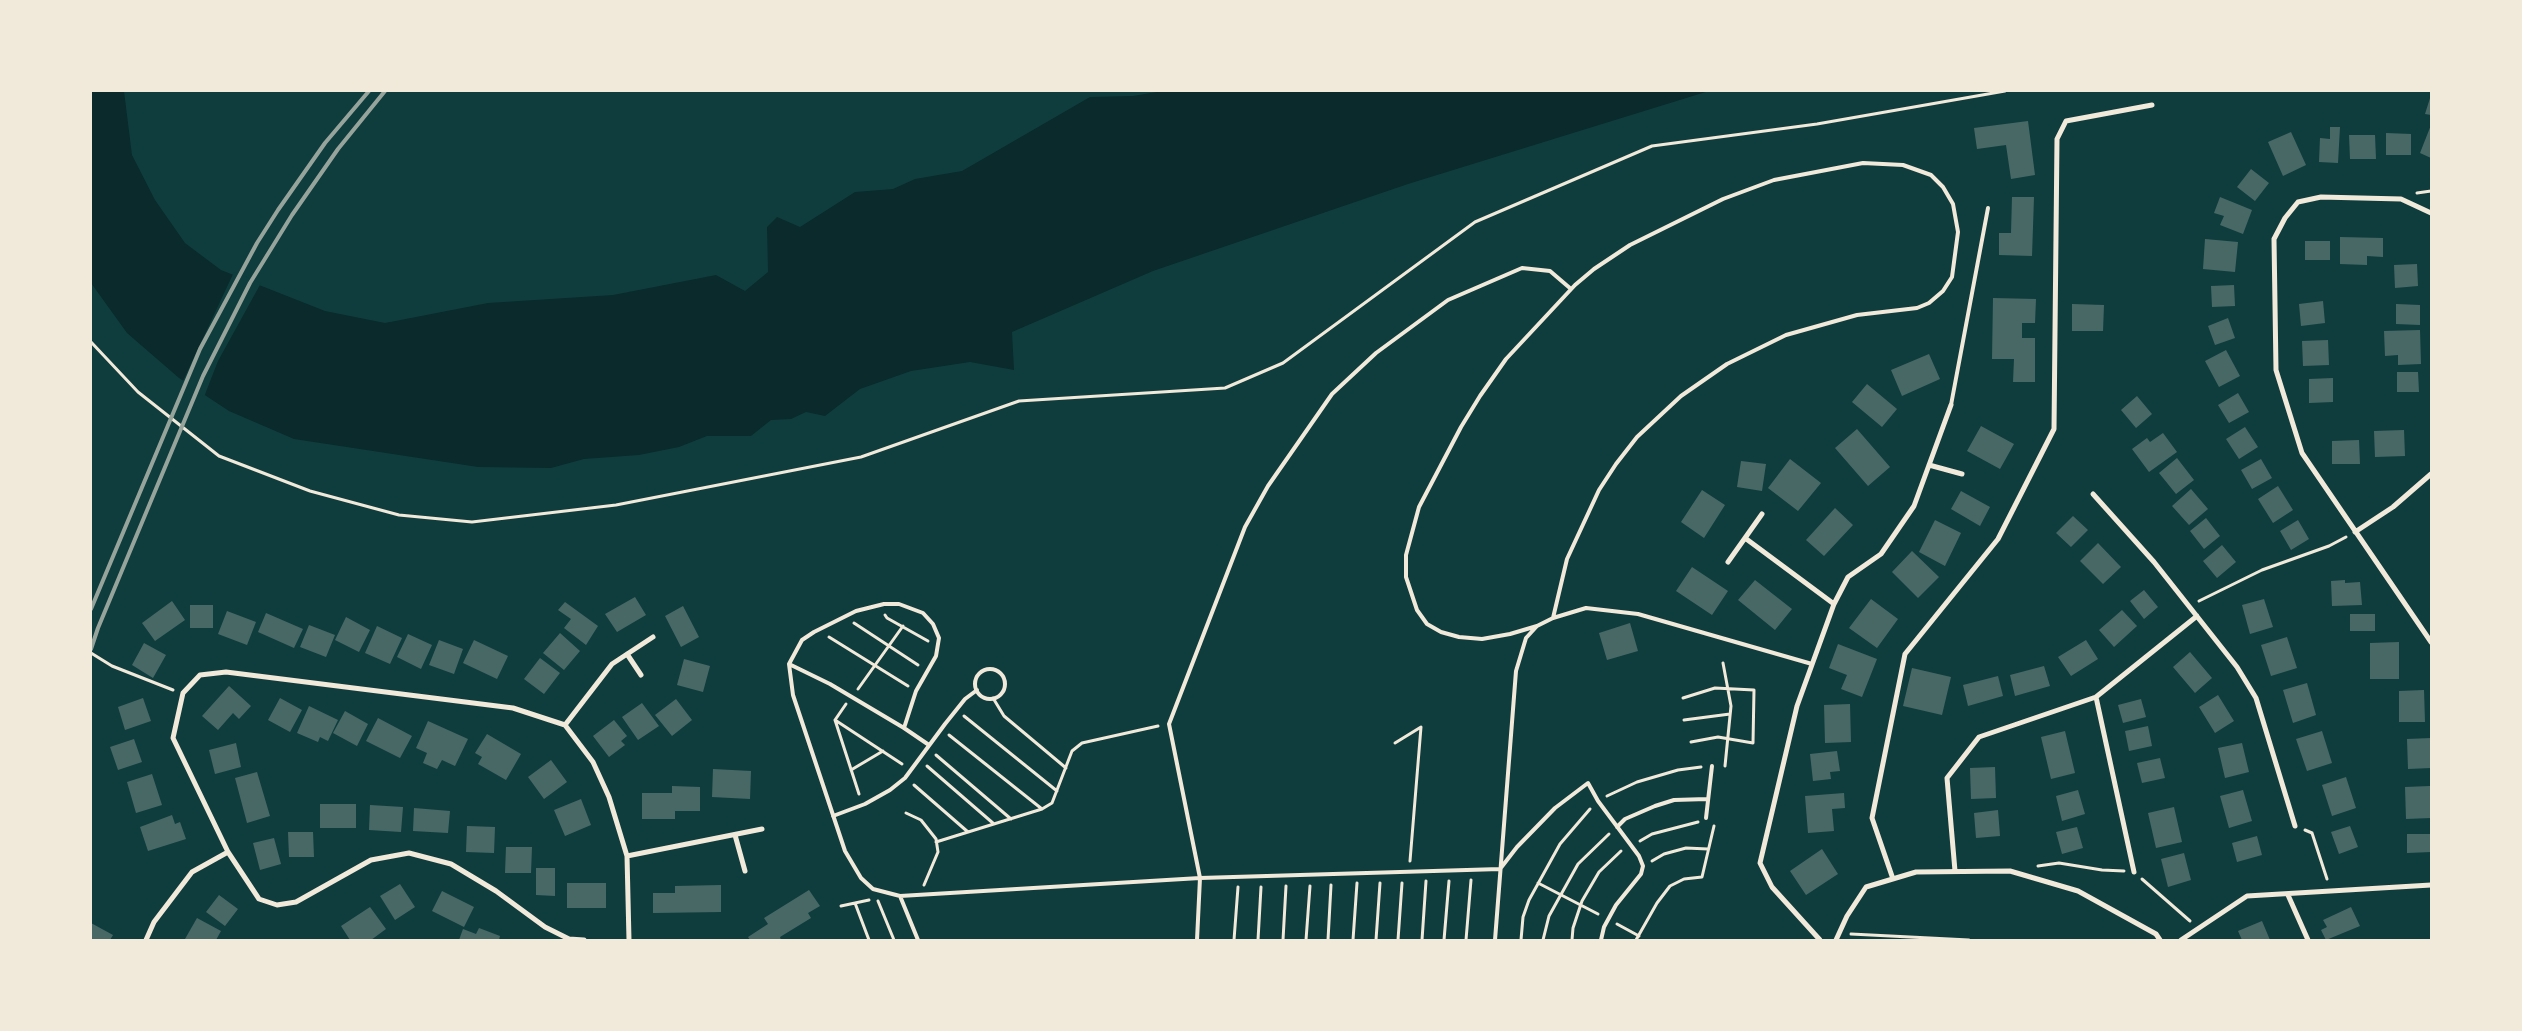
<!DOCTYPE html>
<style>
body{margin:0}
#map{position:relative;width:2522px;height:1031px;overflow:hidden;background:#0f3d3e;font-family:Poppins,sans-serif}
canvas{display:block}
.frame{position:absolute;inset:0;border:92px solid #f1e9da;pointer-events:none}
</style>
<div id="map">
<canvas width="2522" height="1031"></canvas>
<div class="frame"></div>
</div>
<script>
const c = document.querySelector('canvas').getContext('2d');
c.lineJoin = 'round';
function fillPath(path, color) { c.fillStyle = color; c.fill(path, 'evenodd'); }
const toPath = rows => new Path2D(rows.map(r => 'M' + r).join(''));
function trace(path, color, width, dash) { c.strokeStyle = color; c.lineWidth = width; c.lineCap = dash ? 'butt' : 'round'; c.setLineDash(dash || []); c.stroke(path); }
fillPath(toPath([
 [91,91,124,91,132,155,155,200,185,243,221,270,325,311,385,323,488,303,613,295,716,275,745,291,768,272,767,227,777,217,800,227,855,192,893,189,915,179,962,171,1090,97,1133,96,1163,91,1709,91,1408,184,1153,271,1012,332,1014,370,970,362,911,371,860,389,825,416,806,412,791,419,771,420,751,436,707,436,679,447,639,455,584,459,551,468,478,467,294,439,229,411,179,378,127,333,91,283]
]), '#0a2a2b');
fillPath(toPath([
 [234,272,261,283,218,361,204,397,182,383]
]), '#0f3d3e');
fillPath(toPath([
 [2431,95,2431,115,2425,114],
 [2028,121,2035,175,2011,179,2006,145,1977,149,1974,128],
 [2431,125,2431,158,2420,153],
 [2330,127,2340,127,2338,163,2319,162,2320,138,2330,139],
 [2291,132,2306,165,2283,176,2268,142],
 [2386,133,2411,134,2411,155,2386,155],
 [2349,135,2375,135,2376,159,2350,159],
 [2251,169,2269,183,2255,201,2237,187],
 [2012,197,2034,197,2032,256,1999,255,1999,233,2011,233],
 [2220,197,2252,210,2243,234,2220,225,2224,216,2214,213],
 [2340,237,2383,238,2383,257,2367,256,2367,265,2340,264],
 [2205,239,2238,242,2235,272,2203,269],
 [2305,241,2330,241,2330,260,2305,260],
 [2417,264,2418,286,2395,288,2394,265],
 [2234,285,2235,306,2212,307,2211,286],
 [1993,298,2036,299,2035,323,2022,323,2022,338,2035,338,2035,382,2013,382,2014,359,1992,359],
 [2323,301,2325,323,2301,326,2299,304],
 [2072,304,2104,305,2103,331,2072,331],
 [2396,304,2420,305,2420,325,2396,324],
 [2228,318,2235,338,2215,345,2208,326],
 [2420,330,2421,364,2398,365,2398,355,2385,356,2384,331],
 [2328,340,2329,365,2303,366,2302,341],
 [2226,350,2240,376,2219,387,2205,361],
 [1929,354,1940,379,1902,396,1891,370],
 [2397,372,2418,372,2419,392,2397,392],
 [2333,378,2333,402,2309,403,2309,379],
 [1867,384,1897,409,1882,427,1852,402],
 [2238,393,2249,412,2229,423,2218,405],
 [2137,396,2152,414,2136,428,2121,410],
 [1981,426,2014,444,2000,469,1967,451],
 [2245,427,2258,447,2239,459,2226,439],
 [1857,429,1890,467,1868,486,1835,448],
 [2404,430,2405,456,2375,457,2374,431],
 [2163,433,2177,452,2149,472,2132,449,2147,438,2150,442],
 [2359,440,2360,464,2332,464,2332,441],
 [2177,458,2194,480,2176,494,2159,473],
 [1790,459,1821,483,1798,511,1768,488],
 [2261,459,2272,478,2252,489,2241,470],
 [1741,461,1766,464,1762,491,1737,487],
 [2278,486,2293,510,2273,523,2258,499],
 [2191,489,2208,509,2189,525,2172,506],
 [1702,490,1725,505,1704,538,1681,522],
 [1961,491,1990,507,1980,526,1951,509],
 [1835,508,1853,525,1824,556,1806,540],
 [2073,516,2088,530,2071,547,2056,533],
 [2206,518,2220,536,2204,549,2190,531],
 [1935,520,1961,533,1945,566,1919,552],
 [2298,520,2309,539,2291,550,2280,531],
 [2098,543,2121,567,2103,584,2080,561],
 [2222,545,2236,562,2217,578,2203,561],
 [1912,551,1939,577,1918,598,1892,572],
 [1692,567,1728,591,1712,615,1676,591],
 [1755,580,1792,609,1775,630,1738,600],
 [2345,580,2345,583,2360,582,2362,605,2332,606,2331,581],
 [2144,590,2158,607,2144,619,2130,601],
 [635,597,646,615,617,632,605,614],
 [1871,599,1898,619,1877,648,1849,628],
 [2264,599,2273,627,2250,634,2242,605],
 [172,601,185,620,155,641,142,623],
 [565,602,598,626,586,645,564,628,571,619,558,610],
 [190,605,213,605,213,628,190,628],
 [683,606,699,637,681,647,665,616],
 [2122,610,2137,626,2114,647,2099,630],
 [227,611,256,622,247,645,218,634],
 [266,613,303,629,294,648,258,632],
 [2350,614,2375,614,2375,631,2350,631],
 [346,617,370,630,359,652,335,640],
 [1630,623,1638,651,1607,660,1599,633],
 [309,625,335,635,326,657,300,647],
 [377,626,402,638,390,664,365,653],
 [560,633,580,651,564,670,543,653],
 [408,634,432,645,421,669,397,657],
 [2287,637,2297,668,2271,676,2261,645],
 [439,640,463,649,454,674,429,665],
 [474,640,508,656,497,679,463,663],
 [2086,640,2098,659,2071,676,2058,657],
 [2399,642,2399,679,2370,679,2370,643],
 [144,643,166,655,153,678,132,665],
 [1838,644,1877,659,1862,697,1841,689,1847,675,1829,668],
 [2190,652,2212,678,2195,693,2173,667],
 [540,658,560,673,544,694,524,679],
 [684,659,710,666,703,692,677,685],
 [2044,666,2050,686,2015,696,2010,675],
 [1912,668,1951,677,1942,715,1903,706],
 [1998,676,2003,696,1968,706,1963,685],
 [2307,683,2316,715,2293,723,2283,690],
 [229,686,251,706,239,719,233,713,218,730,202,716],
 [2424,690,2425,722,2399,722,2399,691],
 [2218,695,2234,721,2215,733,2199,707],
 [143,698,151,721,125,730,118,707],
 [280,698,302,710,290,732,268,720],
 [676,699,692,720,672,736,655,715],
 [2141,699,2146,717,2123,723,2118,705],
 [642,703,659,726,638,740,622,717],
 [1850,704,1851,742,1825,743,1824,705],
 [309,706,338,720,328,741,320,737,318,742,297,733],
 [345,711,368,724,357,746,333,733],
 [378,718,412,736,400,758,366,741],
 [614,720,627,736,621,741,625,745,609,757,593,736],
 [428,721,468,739,455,766,442,760,437,769,423,763,427,753,416,748],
 [2148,726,2152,746,2129,751,2125,731],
 [2065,731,2075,773,2051,779,2041,737],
 [2322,731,2332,763,2307,771,2296,739],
 [487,734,521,754,506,780,478,764,482,757,475,753],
 [2431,738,2431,768,2408,769,2407,739],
 [134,739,142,762,118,770,110,747],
 [236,743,241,767,215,774,209,750],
 [2242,743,2249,772,2225,778,2218,748],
 [1837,751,1840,771,1830,772,1831,779,1813,781,1810,754],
 [2160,758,2165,778,2142,783,2137,763],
 [551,760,567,782,544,799,528,777],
 [1995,767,1996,798,1971,799,1970,768],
 [713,769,751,771,750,799,712,797],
 [257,772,270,816,247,823,235,778],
 [152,774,162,805,136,813,127,782],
 [2346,777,2356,808,2332,816,2322,785],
 [672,786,700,787,700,811,675,811,675,819,642,819,642,793,672,793],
 [2430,786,2431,818,2406,819,2405,787],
 [2078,790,2085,814,2062,821,2056,796],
 [2243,790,2252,821,2229,828,2220,796],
 [1844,793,1845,808,1832,809,1834,831,1808,833,1805,796],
 [581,799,591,825,565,836,554,810],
 [320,804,356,804,356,828,320,828],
 [370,805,403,807,401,832,369,830],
 [2174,807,2182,842,2156,848,2148,813],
 [414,808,450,811,448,833,413,831],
 [1998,810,2000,836,1976,838,1974,813],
 [172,815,175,824,180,822,186,839,148,851,140,827],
 [467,826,495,827,494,853,466,852],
 [2350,826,2358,847,2339,854,2331,832],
 [2077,827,2083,848,2062,854,2056,832],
 [288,832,313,832,314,857,289,857],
 [2407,834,2431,834,2431,852,2407,853],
 [2257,836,2262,855,2237,862,2232,843],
 [274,838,281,864,260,870,253,843],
 [506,847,532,847,531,873,505,873],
 [1822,849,1838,874,1806,895,1790,871],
 [2184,853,2191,880,2168,887,2161,859],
 [536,868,555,868,555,896,536,895],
 [567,883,606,883,606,908,567,908],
 [400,884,415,907,395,920,380,896],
 [721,885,721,912,653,913,653,893,675,893,675,886],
 [809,890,820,906,808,913,811,918,780,937,781,940,750,940,748,937,768,924,764,918],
 [442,891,474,907,464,927,432,911],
 [219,895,238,909,225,926,206,912],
 [370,907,386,929,371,940,350,940,341,926],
 [2351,907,2360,926,2326,940,2321,930,2327,927,2323,920],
 [197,918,221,931,216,940,185,939],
 [2262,921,2270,940,2242,940,2238,931],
 [91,923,113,935,110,940,91,940],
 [479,928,500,936,499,940,459,940,463,929,476,934]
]), '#486865');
trace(toPath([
 [2417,193,2431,191],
 [91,342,138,392,219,456,310,491,399,515,472,522,616,505,861,457,1019,401,1225,388,1283,363,1475,222,1652,146,1817,124,2005,91],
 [2199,601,2262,570,2329,546,2346,537],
 [885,615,887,618,928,641],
 [854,623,918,665],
 [829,637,908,686],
 [91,653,112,666,173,690],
 [1723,663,1731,706,1725,766],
 [858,689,903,626],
 [993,698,1004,716,1066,768],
 [1683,698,1715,688,1754,690,1753,743,1718,737,1691,742],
 [964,716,1057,791],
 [835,720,846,704],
 [1684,720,1730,714],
 [949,735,1042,809],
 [1395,743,1421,727,1410,861],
 [936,755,1011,819],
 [927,766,994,824],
 [851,770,883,751],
 [914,785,968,832],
 [859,794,835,720,902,764],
 [1607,796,1637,782,1678,770,1701,767],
 [906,813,921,820,936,839,938,852,924,885],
 [2305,830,2312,833,2327,879],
 [1640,841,1652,834,1698,822],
 [936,842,1042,809,1052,803,1072,751,1082,743,1158,726],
 [1652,861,1664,854,1686,848,1708,849],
 [2038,866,2059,863,2102,870,2124,871],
 [2142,879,2190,921],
 [1538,883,1598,914],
 [878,901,894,940],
 [855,903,869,940],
 [841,906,869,900],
 [1617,924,1639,936],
 [1851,934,1969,940],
 [1234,940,1238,887],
 [1258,940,1261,887],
 [1283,940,1286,886],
 [1306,940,1310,886],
 [1328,940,1331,885],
 [1353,940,1357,883],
 [1376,940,1380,883],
 [1398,940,1402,883],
 [1422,940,1426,881],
 [1444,940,1449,881],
 [1466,940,1471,880],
 [1521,940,1523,917,1529,900,1560,844,1590,809],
 [1543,940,1549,916,1578,864,1609,834],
 [1572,940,1573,928,1582,901,1599,872,1621,851],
 [1636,940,1657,903,1670,886,1684,879,1702,877,1714,826]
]), '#f1e9da', 3);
trace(toPath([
 [1951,405,1988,208],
 [1537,626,1510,634,1482,639,1459,637,1441,632,1427,624,1417,610,1406,577,1406,555,1419,507,1461,427,1480,396,1506,359,1575,285,1594,269,1630,245,1723,199,1774,180,1863,163,1903,165,1931,175,1943,187,1953,204,1958,232,1952,277,1943,291,1929,303,1917,308,1857,315,1786,335,1727,364,1681,396,1637,437,1616,464,1599,490,1567,559,1553,618],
 [789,664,830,684,904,728],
 '975 684a15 15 0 1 1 30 0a15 15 0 1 1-30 0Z',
 [833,816,865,804,890,790,905,778,945,724,965,699,977,690],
 [1706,818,1712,766],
 [1617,827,1625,819,1655,806,1674,800,1707,799],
 [900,896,873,889,861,878,845,851,793,695,789,664,802,640,814,632,856,611,884,604,899,604,923,613,933,624,939,638,936,656,916,691,904,728,929,745],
 [918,940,900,896,1200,878,1500,869,1517,847,1555,808,1588,783,1598,801,1639,856,1643,866,1641,874,1616,905,1604,927,1601,940],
 [1197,940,1200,878,1169,724,1245,527,1268,486,1332,394,1376,353,1448,300,1522,268,1550,271,1571,289],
 [1495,940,1516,671,1526,638,1537,626,1553,618,1586,608,1638,614,1812,664]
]), '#f1e9da', 4);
trace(toPath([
 [2431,213,2401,199,2321,197,2298,202,2285,218,2274,239,2276,370,2302,453,2431,642],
 [1929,465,1962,474],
 [2093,494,2154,562,2237,667,2256,698,2295,826],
 [2355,532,2393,507,2431,474],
 [1745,538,1834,604],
 [1728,562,1762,514],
 [627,654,641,675],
 [2096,697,2134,872],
 [565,725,612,664,653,637],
 [735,835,745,871],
 [627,856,762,829],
 [1955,871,1947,778,1979,737,2096,697,2197,616],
 [1893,879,1872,818,1905,654,1998,539,2054,429,2057,139,2066,121,2152,105],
 [2288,895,2308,940],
 [146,940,154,922,192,872,228,852],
 [584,940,569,939,545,927,496,891,451,864,409,853,371,860,296,902,277,905,259,899,228,852,173,738,183,693,200,675,226,672,513,708,565,725,593,762,609,797,627,856,629,940],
 [1820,940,1772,887,1760,863,1797,706,1834,604,1848,577,1881,554,1914,506,1951,405],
 [1836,940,1847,916,1866,887,1916,872,2010,871,2078,891,2156,934,2160,940],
 [2181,940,2247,896,2431,885]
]), '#f1e9da', 5);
trace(toPath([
 [91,609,200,349,257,243,278,210,325,143,369,91],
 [91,649,98,628,203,376,250,283,292,215,338,149,385,91]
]), '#97a49c', 4);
</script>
